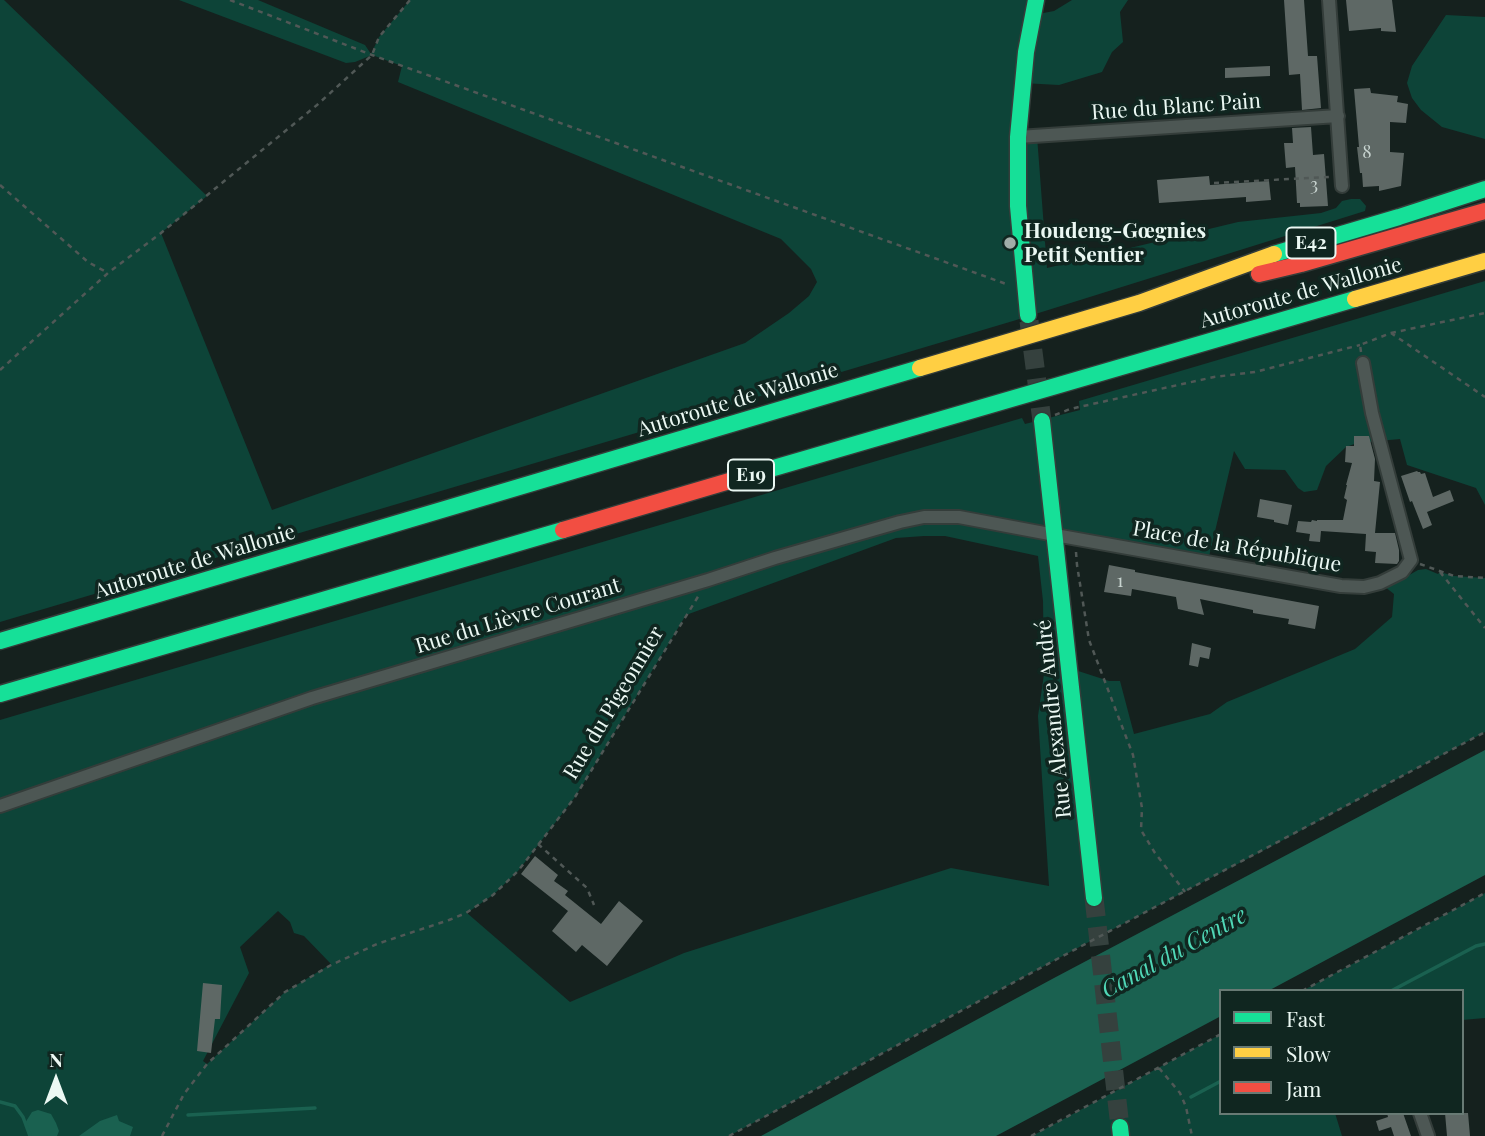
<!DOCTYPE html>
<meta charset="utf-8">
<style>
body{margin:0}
#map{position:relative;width:1485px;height:1136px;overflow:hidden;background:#15211e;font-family:"Playfair Display",serif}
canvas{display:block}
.legend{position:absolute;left:1219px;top:989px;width:245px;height:126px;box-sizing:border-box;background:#102620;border:2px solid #687a74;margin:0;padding:9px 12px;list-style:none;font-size:21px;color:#ebf8f3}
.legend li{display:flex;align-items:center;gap:14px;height:35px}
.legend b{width:35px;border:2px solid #687a74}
.north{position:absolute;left:21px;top:1045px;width:70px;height:70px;-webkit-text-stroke:5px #102620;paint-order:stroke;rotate:0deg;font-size:19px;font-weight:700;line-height:28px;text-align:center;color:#ebf8f3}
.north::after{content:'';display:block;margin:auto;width:24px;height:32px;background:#ebf8f3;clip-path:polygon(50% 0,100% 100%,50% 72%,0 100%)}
</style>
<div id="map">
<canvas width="1485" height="1136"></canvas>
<ul class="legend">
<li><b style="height:9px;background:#16e098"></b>Fast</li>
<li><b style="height:9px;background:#ffcf43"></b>Slow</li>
<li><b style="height:9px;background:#f24e42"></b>Jam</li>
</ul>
<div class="north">N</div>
</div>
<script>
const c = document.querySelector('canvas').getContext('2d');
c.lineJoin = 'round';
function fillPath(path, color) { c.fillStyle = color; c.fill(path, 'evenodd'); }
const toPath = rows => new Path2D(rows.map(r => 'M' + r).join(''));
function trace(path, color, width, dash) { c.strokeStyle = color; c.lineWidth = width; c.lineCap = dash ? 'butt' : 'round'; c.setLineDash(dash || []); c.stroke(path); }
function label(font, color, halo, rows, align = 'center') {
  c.font = font + ' "Playfair Display",serif'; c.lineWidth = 7; c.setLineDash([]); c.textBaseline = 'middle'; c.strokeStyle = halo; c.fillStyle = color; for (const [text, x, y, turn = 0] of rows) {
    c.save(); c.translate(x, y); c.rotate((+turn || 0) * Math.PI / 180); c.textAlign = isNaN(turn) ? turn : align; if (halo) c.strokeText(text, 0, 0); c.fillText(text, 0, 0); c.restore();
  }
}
fillPath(toPath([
 [0,0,4,0,207,196,161,233,272,510,745,343,789,313,809,296,817,282,811,269,781,239,398,82,402,66,372,55,355,62,346,63,179,0,258,0,365,45,371,54,379,37,410,0,1036,0,1033,15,1054,11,1072,0,1128,0,1120,12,1123,42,1112,52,1102,72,1059,85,1022,83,1018,136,1037,136,1047,268,1238,222,1321,213,1336,208,1342,201,1351,199,1360,199,1366,206,1365,211,1013,321,0,622],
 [1446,15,1485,17,1485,139,1442,127,1421,110,1412,98,1407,83,1412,66],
 [1485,281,1485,505,1476,488,1407,465,1400,439,1357,443,1346,447,1326,466,1317,490,1304,492,1298,488,1285,470,1245,469,1234,451,1208,561,1055,535,1069,668,1109,681,1120,681,1134,734,1210,714,1227,702,1355,649,1392,617,1394,594,1380,583,1402,572,1404,578,1418,570,1426,569,1438,574,1440,572,1454,576,1485,578,1485,732,1270,847,1098,937,729,1136,0,1136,0,720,1022,418,1025,424,1080,410,1079,401],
 [924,536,945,536,1038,556,1043,601,1044,674,1038,716,1049,886,951,868,684,953,570,1002,467,913,493,895,518,871,575,797,686,615,896,538],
 [278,911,290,922,294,933,304,936,331,964,285,992,207,1064,203,1061,249,973,240,947],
 [1485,893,1485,1018,1462,1020,1462,991,1302,991],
 [1221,1034,1221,1113,1335,1113,1342,1136,1032,1136]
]), '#0d4438');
fillPath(toPath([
 [1485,750,1485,875,1268,991,1221,991,1221,1016,996,1136,761,1136,1054,978],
 [38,1110,51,1114,56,1123,59,1131,57,1136,30,1136,25,1123,32,1112],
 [117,1115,119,1121,133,1127,130,1136,79,1136,100,1121]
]), '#1a6150');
trace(toPath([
 [1391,991,1476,946,1485,944],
 [1191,1097,1221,1081],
 [0,1102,15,1106,23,1117,30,1136],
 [188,1115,315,1108]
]), '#1a6150', 3.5);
fillPath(toPath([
 [1284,0,1304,0,1308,56,1317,56,1321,108,1302,110,1300,74,1289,75],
 [1346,0,1392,0,1396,32,1381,31,1381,28,1349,31],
 [1270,66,1270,76,1225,78,1225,68],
 [1370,88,1371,93,1398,96,1397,102,1408,104,1406,123,1390,122,1390,152,1404,153,1401,186,1379,191,1379,186,1363,187,1362,173,1360,173,1357,147,1359,147,1354,89],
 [1311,127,1313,155,1324,154,1328,206,1300,207,1300,203,1297,203,1295,167,1286,168,1284,143,1293,143,1292,128],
 [1209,176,1210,185,1269,181,1271,200,1246,202,1246,197,1159,203,1157,180],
 [1354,436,1369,436,1375,459,1374,481,1380,482,1375,533,1395,533,1399,550,1399,561,1397,564,1375,563,1376,552,1365,551,1366,534,1321,531,1320,542,1309,541,1310,534,1296,532,1298,521,1311,522,1312,520,1317,521,1317,520,1343,520,1347,500,1344,498,1347,485,1346,485,1352,463,1345,462,1346,446,1354,446],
 [1417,471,1418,472,1420,472,1421,474,1425,473,1433,497,1450,490,1454,501,1427,512,1432,525,1423,529,1412,501,1410,502,1401,476],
 [1260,499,1292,505,1288,525,1274,522,1274,520,1257,517],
 [1109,565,1135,570,1135,572,1319,606,1315,629,1288,624,1289,619,1253,613,1253,610,1200,599,1204,615,1178,609,1176,597,1132,589,1131,596,1104,592],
 [1192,643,1211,648,1209,659,1200,657,1198,667,1189,665],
 [535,856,558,875,554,881,568,891,565,895,601,924,619,901,643,921,607,966,582,945,576,952,552,931,568,911,521,874],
 [203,983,222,985,220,1019,215,1019,211,1053,197,1051],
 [1387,1113,1403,1113,1411,1136,1394,1136,1391,1127,1379,1131,1376,1121,1388,1117],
 [1445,1113,1468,1113,1470,1136,1447,1136]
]), '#5e6865');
trace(toPath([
 [1029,321,1042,421],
 [1094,898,1120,1127]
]), '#35413e', 19, [19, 10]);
const street = toPath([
 [1329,0,1342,186],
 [1018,137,1338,116],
 [0,806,312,698,708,580,775,558,900,522,924,517,959,517,1055,535,1341,586,1364,587,1380,583,1402,572,1411,560,1372,413,1363,363],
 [1420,1113,1428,1136]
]);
const fast = toPath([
 [1274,254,1399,217,1485,189],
 [1028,315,1018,206,1018,137,1026,52,1036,0],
 [1042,421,1094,898],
 [760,472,1355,299],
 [0,641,920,368],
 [0,694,563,530],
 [1120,1127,1121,1136]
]);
const slow = toPath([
 [1355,299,1485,261],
 [920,368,1139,303,1274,254]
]);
const jam = toPath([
 [1259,274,1301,264,1485,211],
 [563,530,760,472]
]);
trace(street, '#343d3a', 16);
trace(fast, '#343d3a', 19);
trace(slow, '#343d3a', 19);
trace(jam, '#343d3a', 19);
trace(toPath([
 [230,0,372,55,1009,285],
 [1214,183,1329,177],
 [0,185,88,262,108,273],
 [1391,333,1485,313],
 [1361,352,1360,345,1391,333,1485,397],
 [0,370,108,273,161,233,317,105,372,55,379,37,410,0],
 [1055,415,1070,409,1214,377,1255,372,1360,345],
 [1076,552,1077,565,1089,640,1133,755,1142,808,1141,830,1155,853,1185,892],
 [1420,564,1454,576,1485,578],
 [1440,572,1485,628],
 [538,844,587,888,594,905],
 [1302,991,1485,893],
 [1159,1068,1180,1093,1186,1107,1192,1136],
 [162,1136,184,1094,207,1064,285,992,331,965,377,944,449,920,466,913,493,895,518,871,575,797,699,595],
 [729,1136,1059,958,1485,732],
 [1031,1136,1221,1034]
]), '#505856', 2.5, [5, 5]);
trace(street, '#4d5754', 12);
trace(fast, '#16e098', 16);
trace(slow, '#ffcf43', 16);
trace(jam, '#f24e42', 16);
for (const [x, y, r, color] of [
 [1010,243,7,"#a0ada8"]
]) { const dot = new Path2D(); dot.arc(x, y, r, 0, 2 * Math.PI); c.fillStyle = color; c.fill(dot); trace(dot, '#102620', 2.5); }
label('18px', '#c8d4d0', null, [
 ["8",1367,152],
 ["3",1314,185],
 ["1",1120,581]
]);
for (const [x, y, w] of [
 [1311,243,49],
 [751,475,46]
]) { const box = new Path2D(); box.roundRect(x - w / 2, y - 15.5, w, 31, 5); c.fillStyle = '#102620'; c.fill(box); trace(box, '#ebf8f3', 2); }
label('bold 19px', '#ebf8f3', null, [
 ["E42",1311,243],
 ["E19",751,475]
]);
label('21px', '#ebf8f3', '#102620', [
 ["Rue du Blanc Pain",1176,107,-4],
 ["Autoroute de Wallonie",1301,293,-16],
 ["Autoroute de Wallonie",738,400,-17],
 ["Place de la République",1237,547,10],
 ["Autoroute de Wallonie",195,562,-17],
 ["Rue du Lièvre Courant",518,616,-17],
 ["Rue du Pigeonnier",614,703,-59],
 ["Rue Alexandre André",1054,719,-96]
]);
label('bold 21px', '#ebf8f3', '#102620', [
 ["Houdeng-Gœgnies",1024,231],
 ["Petit Sentier",1024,255]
], 'left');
label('italic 23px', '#50d8b7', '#102620', [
 ["Canal du Centre",1174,953,-29]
]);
</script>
